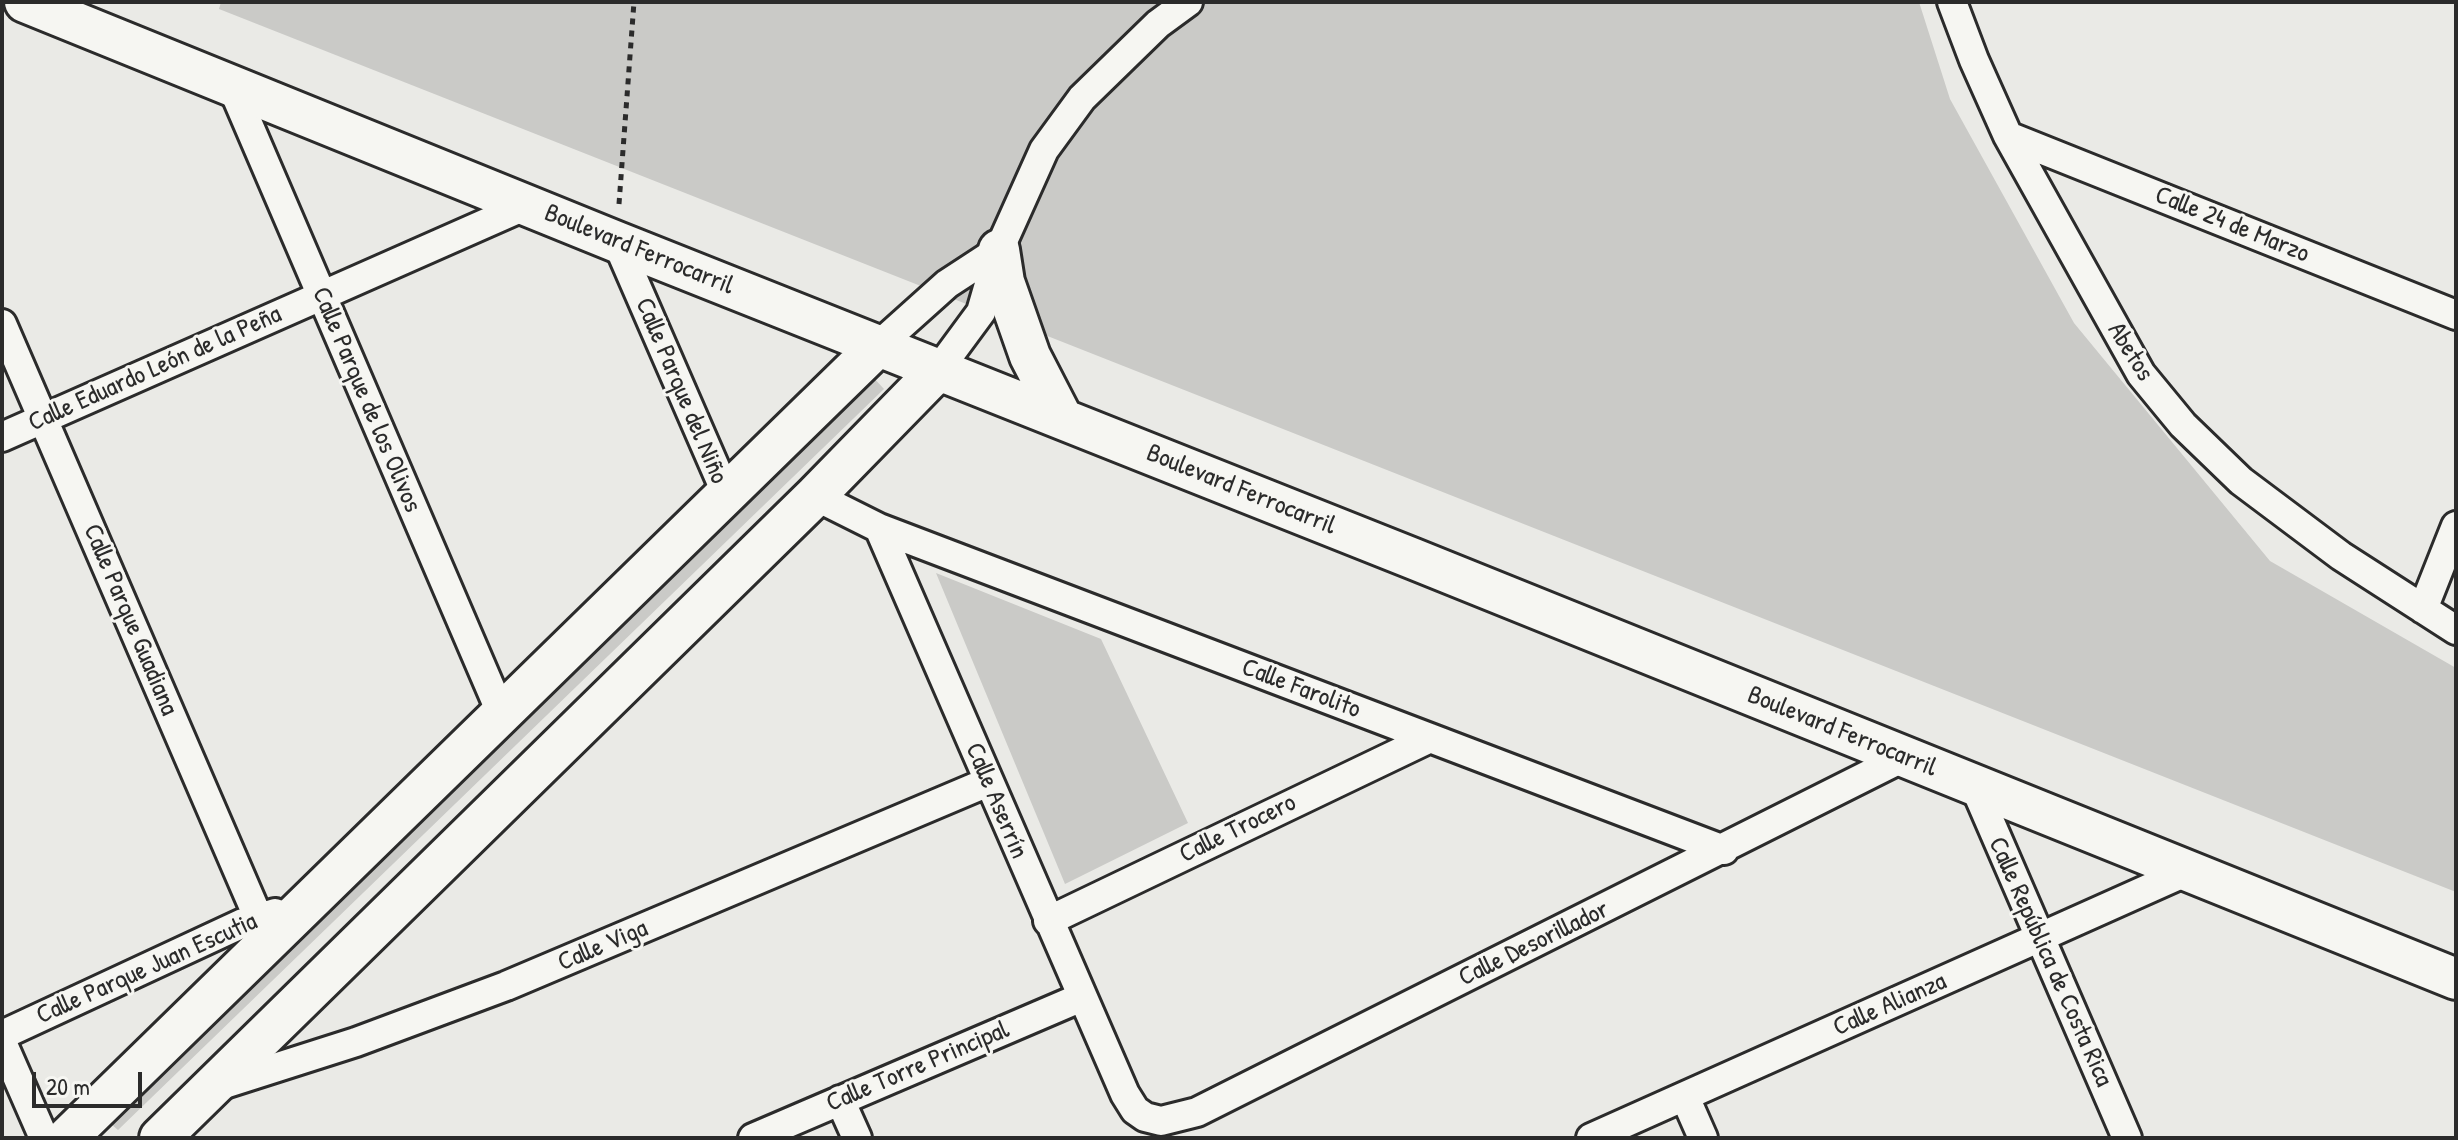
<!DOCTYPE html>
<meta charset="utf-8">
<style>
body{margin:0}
#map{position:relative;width:2458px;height:1140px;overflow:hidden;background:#eaeae6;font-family:"Patrick Hand",sans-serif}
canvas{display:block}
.frame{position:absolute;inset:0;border:4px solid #2b2b2b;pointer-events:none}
.scale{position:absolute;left:32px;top:1072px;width:110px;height:36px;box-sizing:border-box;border:4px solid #2b2b2b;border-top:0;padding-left:10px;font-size:24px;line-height:28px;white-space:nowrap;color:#2b2b2b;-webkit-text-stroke:6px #f6f6f2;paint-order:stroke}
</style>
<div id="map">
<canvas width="2458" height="1140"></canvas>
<div class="frame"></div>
<div class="scale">20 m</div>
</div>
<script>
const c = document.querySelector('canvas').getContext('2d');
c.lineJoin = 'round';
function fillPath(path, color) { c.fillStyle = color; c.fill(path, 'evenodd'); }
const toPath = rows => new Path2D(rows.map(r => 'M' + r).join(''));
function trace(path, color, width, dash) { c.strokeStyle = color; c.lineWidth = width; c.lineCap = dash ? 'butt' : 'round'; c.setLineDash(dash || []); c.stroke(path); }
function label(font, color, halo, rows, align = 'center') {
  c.font = font + ' "Patrick Hand",sans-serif'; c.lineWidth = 6; c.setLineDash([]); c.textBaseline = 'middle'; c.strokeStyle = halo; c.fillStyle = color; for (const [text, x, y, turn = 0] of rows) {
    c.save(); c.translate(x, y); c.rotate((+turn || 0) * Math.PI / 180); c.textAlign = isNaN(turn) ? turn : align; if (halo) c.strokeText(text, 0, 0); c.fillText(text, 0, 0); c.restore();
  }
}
fillPath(toPath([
 [221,2,1919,2,1950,99,2074,323,2270,561,2456,668,2456,892,219,9],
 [872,376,884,389,118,1130,104,1118],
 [936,573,1101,639,1188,823,1065,884]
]), '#cacac7');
const minor = toPath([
 [1952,2,1974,60,2008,136,2141,374,2183,425,2241,481,2341,556,2456,630],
 [231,84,502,715],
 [2008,136,2456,315],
 [617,242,727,495],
 [2,324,258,917],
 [879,345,947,284,999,250],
 [939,369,981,312,999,250,1044,150,1082,98,1158,24,1188,2],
 [2,437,527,205],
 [815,496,879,528,1125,1094,1135,1110,1145,1117,1161,1121,1197,1112,1904,757],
 [879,528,1724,850],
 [2423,609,2456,526],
 [1974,785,2127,1138],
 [1048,921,1430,738],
 [2,1035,243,923,275,913],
 [2,1042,44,1138],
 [215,1087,356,1042,506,986,988,782],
 [1685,1097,1703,1138],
 [840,1100,857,1138],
 [753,1138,1082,997],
 [1591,1138,2188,871]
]);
const secondary = toPath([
 [25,2,617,242,1414,559,2456,979],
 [999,250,1004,282,1030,356,1062,418],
 [67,1138,879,345],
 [160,1138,815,496,939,369]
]);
trace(minor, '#2b2b2b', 34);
trace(secondary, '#2b2b2b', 46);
trace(toPath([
 [619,204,634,2]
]), '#2b2b2b', 5, [6, 6]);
trace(minor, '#f6f6f2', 28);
trace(secondary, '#f6f6f2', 40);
label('26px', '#2b2b2b', '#f6f6f2', [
 ["Calle 24 de Marzo",2232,225,22],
 ["Boulevard Ferrocarril",639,250,22],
 ["Abetos",2130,352,58],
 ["Calle Eduardo León de la Peña",155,369,-24],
 ["Calle Parque del Niño",681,391,67],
 ["Calle Parque de los Olivos",366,400,67],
 ["Boulevard Ferrocarril",1241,490,22],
 ["Calle Parque Guadiana",130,620,67],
 ["Calle Farolito",1301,689,21],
 ["Boulevard Ferrocarril",1842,732,22],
 ["Calle Aserrín",996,801,67],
 ["Calle Trocero",1238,829,-26],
 ["Calle Desorillador",1534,944,-26],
 ["Calle Viga",603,946,-23],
 ["Calle República de Costa Rica",2050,962,66],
 ["Calle Parque Juan Escutia",147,969,-24],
 ["Calle Alianza",1890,1005,-24],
 ["Calle Torre Principal",918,1067,-23]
]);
</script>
